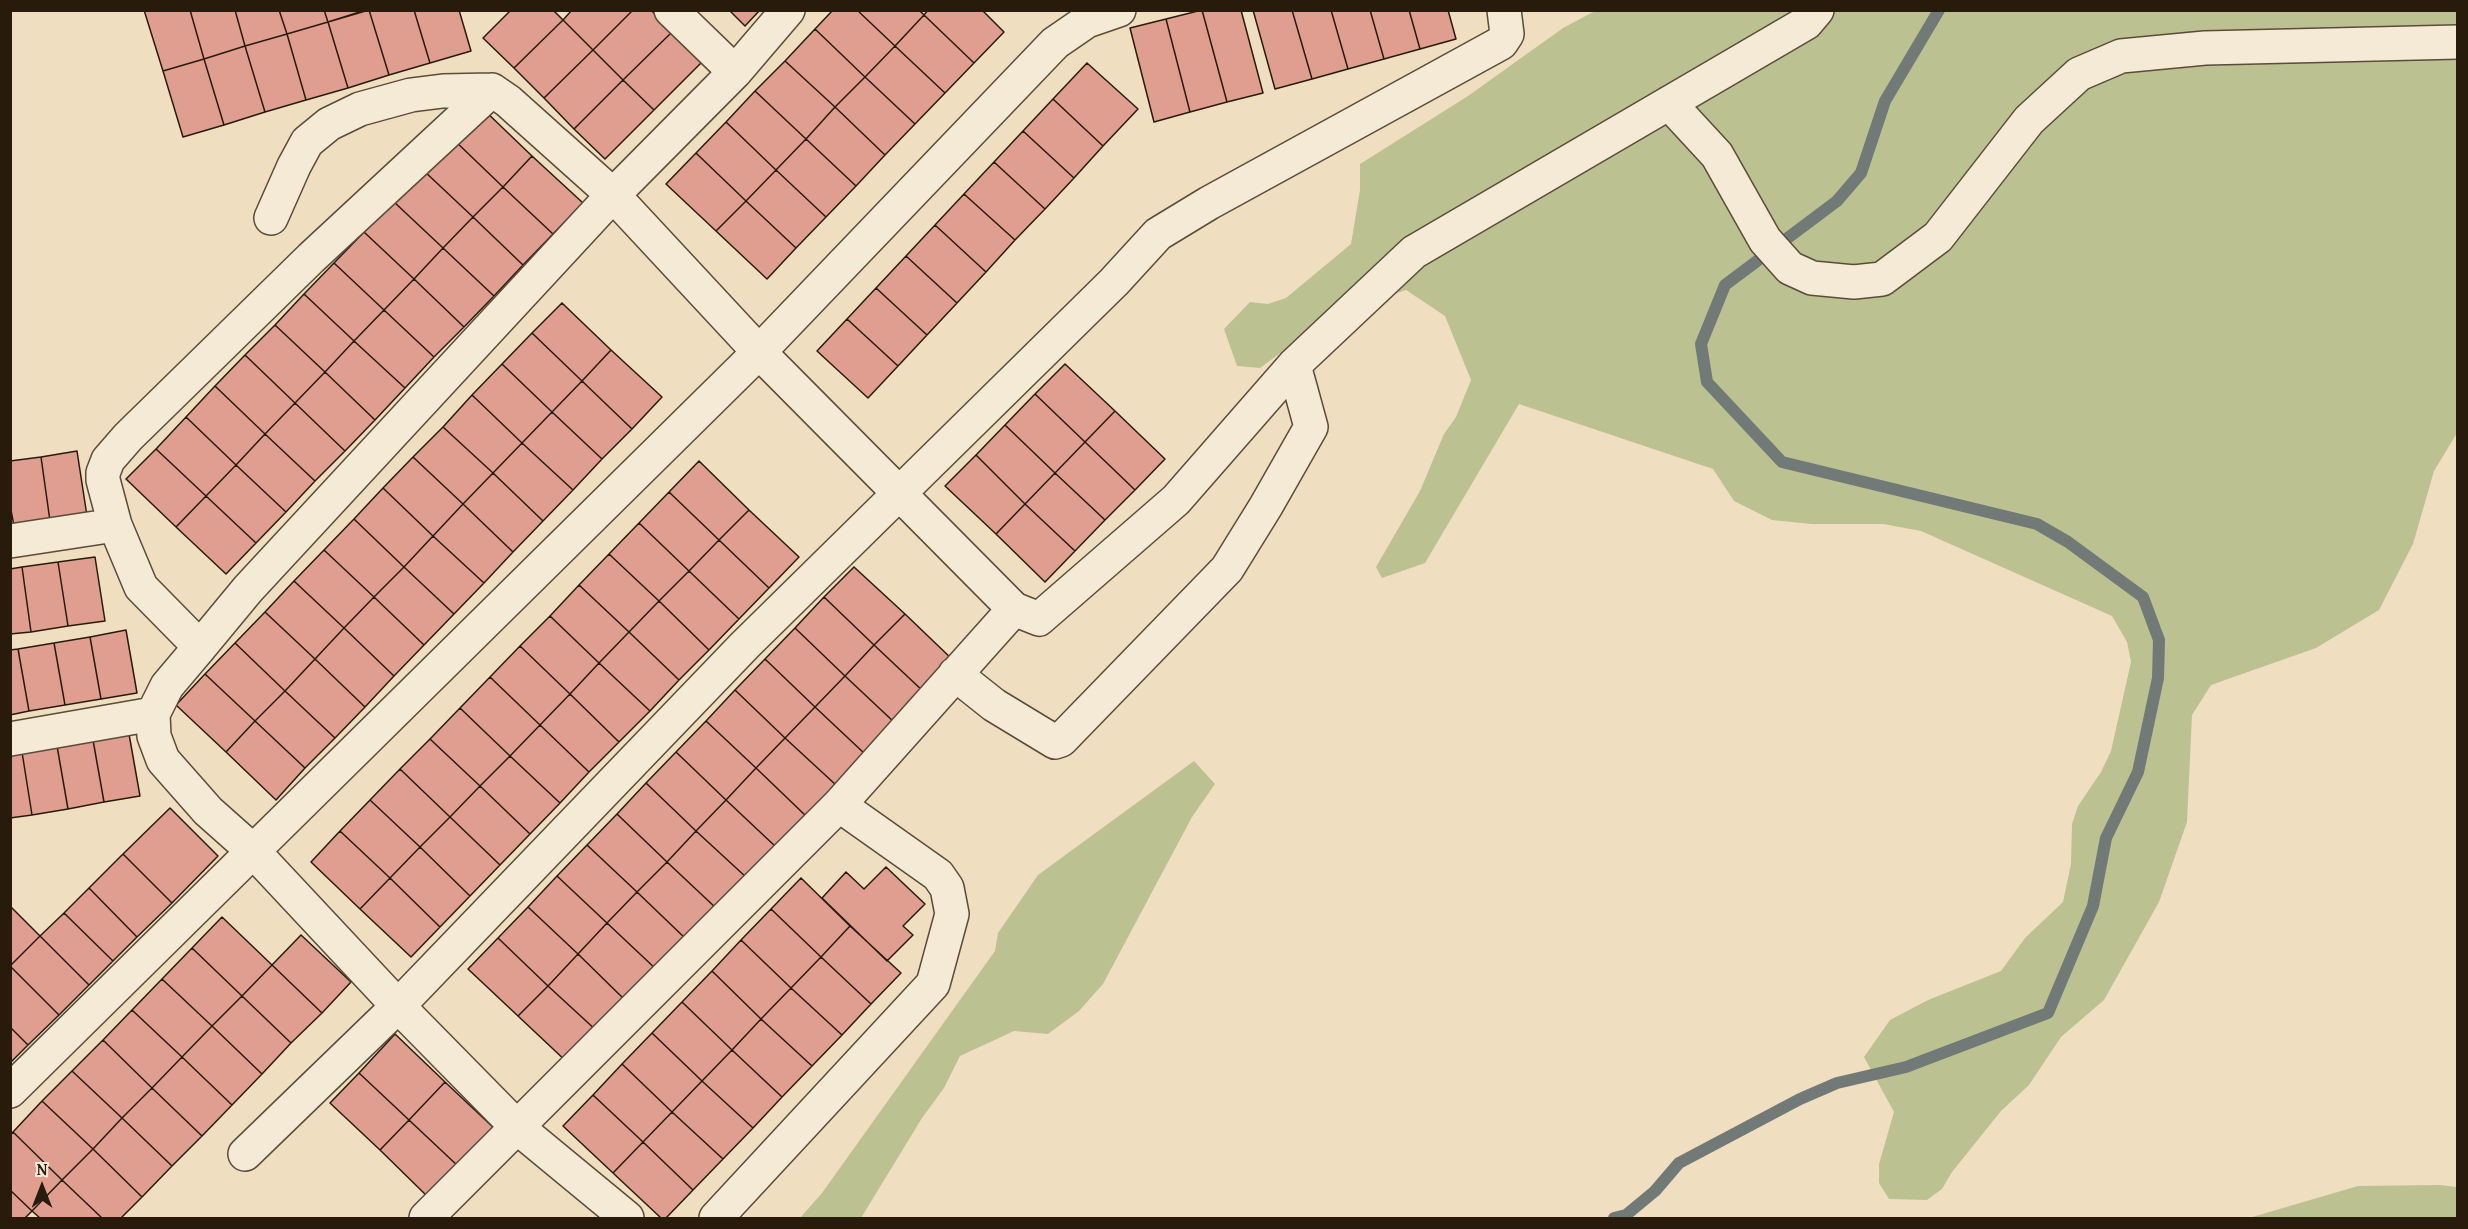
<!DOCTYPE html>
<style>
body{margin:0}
#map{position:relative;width:2468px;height:1229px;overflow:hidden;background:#efdfc0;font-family:"Gentium Book Plus",serif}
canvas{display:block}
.frame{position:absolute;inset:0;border:12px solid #281b0c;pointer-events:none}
.north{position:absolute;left:12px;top:1157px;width:60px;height:60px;-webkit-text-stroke:4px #f5ead6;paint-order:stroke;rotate:0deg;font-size:16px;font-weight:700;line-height:24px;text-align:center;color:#281b0c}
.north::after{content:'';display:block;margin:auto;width:21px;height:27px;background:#281b0c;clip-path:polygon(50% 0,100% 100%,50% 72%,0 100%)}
</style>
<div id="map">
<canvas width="2468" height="1229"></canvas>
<div class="frame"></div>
<div class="north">N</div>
</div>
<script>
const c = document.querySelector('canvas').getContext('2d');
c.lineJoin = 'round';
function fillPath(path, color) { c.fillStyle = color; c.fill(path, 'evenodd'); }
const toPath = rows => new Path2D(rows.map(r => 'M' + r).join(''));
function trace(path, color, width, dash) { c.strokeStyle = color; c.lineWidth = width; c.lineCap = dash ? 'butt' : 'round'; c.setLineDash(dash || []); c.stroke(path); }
fillPath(toPath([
 [1595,11,2457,11,2457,433,2434,471,2413,544,2379,610,2316,648,2211,685,2192,715,2187,822,2159,902,2104,1000,2061,1037,2029,1085,2001,1111,1952,1172,1942,1189,1927,1200,1889,1199,1879,1183,1879,1164,1894,1112,1864,1057,1890,1020,1928,1000,2001,971,2025,938,2063,902,2071,864,2072,824,2078,806,2101,772,2111,751,2131,662,2127,642,2112,616,1921,531,1883,524,1811,524,1772,520,1734,501,1713,469,1519,404,1425,563,1382,578,1376,567,1420,491,1444,434,1456,417,1471,380,1445,316,1406,290,1319,319,1306,334,1260,368,1237,366,1224,329,1250,302,1268,304,1286,298,1351,244,1360,190,1360,164,1468,96,1563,28],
 [1194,761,1215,784,1192,817,1103,984,1079,1011,1048,1034,1014,1031,960,1056,944,1088,922,1118,861,1218,800,1218,822,1193,995,951,998,933,1038,875],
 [2440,1185,2457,1187,2457,1218,2249,1218,2358,1186]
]), '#bbc191');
trace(toPath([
 [1614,1218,1626,1215,1655,1191,1679,1163,1800,1099,1837,1083,1906,1067,2048,1013,2093,906,2106,838,2138,772,2158,678,2159,640,2143,597,2068,542,2037,524,1782,462,1707,382,1701,344,1725,285,1837,201,1861,173,1885,101,1939,10]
]), '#717a77', 12);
const building = toPath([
 [144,10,190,10,204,59,163,71,144,10],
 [190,10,235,10,245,46,204,59,190,10],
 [235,10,279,10,287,34,245,46,235,10],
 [279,10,324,10,328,22,287,34,279,10],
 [324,10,366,10,328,22,324,10],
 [369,10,389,75,348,88,328,22,369,10],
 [369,10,414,10,430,63,389,75,369,10],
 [414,10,459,10,471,51,430,63,414,10],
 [511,10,553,10,563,20,514,68,483,38,511,10],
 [572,10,633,10,593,50,563,20,572,10],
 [633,10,651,10,672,32,623,80,593,50,633,10],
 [729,10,760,10,745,26,729,10],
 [833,10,857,10,895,46,865,77,815,29,833,10],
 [857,10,919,10,924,15,895,46,857,10],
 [928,10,982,10,1004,32,974,63,924,15,928,10],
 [1202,10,1227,102,1190,112,1166,19,1202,10],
 [1202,10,1241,10,1263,93,1227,102,1202,10],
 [1253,10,1292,10,1312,79,1275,89,1253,10],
 [1292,10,1331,10,1348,69,1312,79,1292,10],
 [1331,10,1370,10,1384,59,1348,69,1331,10],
 [1370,10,1409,10,1420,49,1384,59,1370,10],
 [1409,10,1448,10,1456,39,1420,49,1409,10],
 [924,15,974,63,945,93,895,46,924,15],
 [1166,19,1190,112,1154,122,1130,28,1166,19],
 [563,20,593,50,544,98,514,68,563,20],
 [328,22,348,88,306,100,287,34,328,22],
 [815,29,865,77,835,107,785,61,815,29],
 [672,32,702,62,654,110,623,80,672,32],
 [287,34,306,100,265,112,245,46,287,34],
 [245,46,265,112,224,125,204,59,245,46],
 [895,46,945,93,915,124,865,77,895,46],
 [593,50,623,80,574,129,544,98,593,50],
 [204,59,224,125,183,137,163,71,204,59],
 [785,61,835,107,806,139,755,91,785,61],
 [1087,63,1138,109,1103,146,1053,99,1087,63],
 [865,77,915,124,885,155,835,107,865,77],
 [623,80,654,110,605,159,574,129,623,80],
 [755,91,806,139,776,170,726,122,755,91],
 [1053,99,1103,146,1074,178,1023,131,1053,99],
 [835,107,885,155,856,186,806,139,835,107],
 [482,108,532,156,503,187,453,139,482,108],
 [726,122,776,170,746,201,696,153,726,122],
 [1023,131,1074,178,1045,209,994,162,1023,131],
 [453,139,503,187,473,217,423,170,453,139],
 [806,139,856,186,826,217,776,170,806,139],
 [696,153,746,201,716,231,666,184,696,153],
 [532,156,583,203,553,234,503,187,532,156],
 [994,162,1045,209,1015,240,964,194,994,162],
 [423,170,473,217,443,248,393,201,423,170],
 [776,170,826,217,796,248,746,201,776,170],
 [503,187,553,234,523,265,473,217,503,187],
 [964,194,1015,240,986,272,935,225,964,194],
 [393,201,443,248,414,279,364,232,393,201],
 [746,201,796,248,767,279,716,231,746,201],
 [473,217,523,265,494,296,443,248,473,217],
 [935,225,986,272,957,303,906,256,935,225],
 [364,232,414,279,384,310,334,263,364,232],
 [443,248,494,296,464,327,414,279,443,248],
 [906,256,957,303,927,335,876,288,906,256],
 [334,263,384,310,354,341,304,294,334,263],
 [414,279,464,327,434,357,384,310,414,279],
 [876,288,927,335,898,366,847,319,876,288],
 [304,294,354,341,325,372,275,325,304,294],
 [562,303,611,350,582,381,532,333,562,303],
 [384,310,434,357,405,388,354,341,384,310],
 [847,319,898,366,868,398,817,351,847,319],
 [275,325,325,372,295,403,245,355,275,325],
 [532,333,582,381,552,412,502,364,532,333],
 [354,341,405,388,375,420,325,372,354,341],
 [611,350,662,397,632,429,582,381,611,350],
 [245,355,295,403,265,434,215,386,245,355],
 [502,364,552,412,522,443,472,395,502,364],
 [1065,364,1115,411,1085,442,1035,394,1065,364],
 [325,372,375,420,345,451,295,403,325,372],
 [582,381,632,429,602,459,552,412,582,381],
 [215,386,265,434,236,465,186,417,215,386],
 [1035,394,1085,442,1055,473,1005,425,1035,394],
 [472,395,522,443,493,473,443,427,472,395],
 [295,403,345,451,315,481,265,434,295,403],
 [1115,411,1165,459,1135,490,1085,442,1115,411],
 [552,412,602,459,573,490,522,443,552,412],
 [186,417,236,465,206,496,156,449,186,417],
 [1005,425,1055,473,1025,504,976,455,1005,425],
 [443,427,493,473,463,504,413,457,443,427],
 [265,434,315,481,286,512,236,465,265,434],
 [1085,442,1135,490,1105,520,1055,473,1085,442],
 [522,443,573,490,543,521,493,473,522,443],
 [156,449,206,496,176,527,126,479,156,449],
 [77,451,87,516,50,521,41,457,77,451],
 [976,455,1025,504,996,534,945,486,976,455],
 [41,457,50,521,14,526,10,505,10,461,41,457],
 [413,457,463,504,433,536,383,488,413,457],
 [699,461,749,510,719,540,669,492,699,461],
 [236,465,286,512,256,543,206,496,236,465],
 [493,473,543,521,513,552,463,504,493,473],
 [1055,473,1105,520,1075,551,1025,504,1055,473],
 [383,488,433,536,404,567,354,519,383,488],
 [669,492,719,540,689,571,639,523,669,492],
 [206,496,256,543,226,574,176,527,206,496],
 [463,504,513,552,484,583,433,536,463,504],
 [1025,504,1075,551,1045,582,996,534,1025,504],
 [749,510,799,557,769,588,719,540,749,510],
 [354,519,404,567,374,597,324,550,354,519],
 [639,523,689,571,659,601,609,554,639,523],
 [433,536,484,583,454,614,404,567,433,536],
 [719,540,769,588,739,619,689,571,719,540],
 [324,550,374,597,344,628,294,581,324,550],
 [609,554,659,601,629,632,579,585,609,554],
 [95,557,105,621,68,626,58,562,95,557],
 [58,562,68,626,31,632,22,567,58,562],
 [22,567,31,632,10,634,10,569,22,567],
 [404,567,454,614,424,645,374,597,404,567],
 [854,567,905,614,874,645,824,597,854,567],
 [689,571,739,619,709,650,659,601,689,571],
 [294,581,344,628,315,659,265,612,294,581],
 [579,585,629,632,599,663,550,616,579,585],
 [374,597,424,645,394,676,344,628,374,597],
 [824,597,874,645,845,676,795,628,824,597],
 [659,601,709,650,679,680,629,632,659,601],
 [265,612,315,659,285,691,235,643,265,612],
 [905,614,954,661,925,693,874,645,905,614],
 [550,616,599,663,570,694,520,646,550,616],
 [344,628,394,676,365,707,315,659,344,628],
 [795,628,845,676,815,707,765,659,795,628],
 [126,630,137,693,101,699,90,637,126,630],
 [629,632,679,680,650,711,599,663,629,632],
 [90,637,101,699,65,705,54,643,90,637],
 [54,643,65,705,29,711,18,649,54,643],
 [235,643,285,691,255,721,205,674,235,643],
 [874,645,925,693,895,723,845,676,874,645],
 [520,646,570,694,540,725,490,677,520,646],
 [18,649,29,711,10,715,10,650,18,649],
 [315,659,365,707,335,738,285,691,315,659],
 [765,659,815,707,785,738,735,690,765,659],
 [599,663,650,711,619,742,570,694,599,663],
 [205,674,255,721,226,752,176,705,205,674],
 [845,676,895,723,865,754,815,707,845,676],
 [490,677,540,725,510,756,460,708,490,677],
 [735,690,785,738,756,768,706,721,735,690],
 [285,691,335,738,305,768,255,721,285,691],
 [570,694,619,742,589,772,540,725,570,694],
 [815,707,865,754,836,785,785,738,815,707],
 [460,708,510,756,480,786,430,739,460,708],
 [255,721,305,768,276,800,226,752,255,721],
 [706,721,756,768,726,800,676,752,706,721],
 [540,725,589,772,560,803,510,756,540,725],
 [129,734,140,796,104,802,93,740,129,734],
 [785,738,836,785,806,816,756,768,785,738],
 [430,739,480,786,450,817,400,769,430,739],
 [93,740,104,802,68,809,57,746,93,740],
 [57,746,68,809,32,815,22,752,57,746],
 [22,752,32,815,10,818,10,754,22,752],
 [676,752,726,800,696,831,646,783,676,752],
 [510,756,560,803,530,834,480,786,510,756],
 [756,768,806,816,776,847,726,800,756,768],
 [400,769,450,817,420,847,370,800,400,769],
 [646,783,696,831,667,862,617,814,646,783],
 [480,786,530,834,500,865,450,817,480,786],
 [370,800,420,847,390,878,340,831,370,800],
 [726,800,776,847,747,878,696,831,726,800],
 [170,808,218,856,172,903,123,854,170,808],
 [617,814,667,862,637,892,587,845,617,814],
 [450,817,500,865,470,896,420,847,450,817],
 [340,831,390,878,360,909,311,862,340,831],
 [696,831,747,878,717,909,667,862,696,831],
 [587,845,637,892,607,923,557,876,587,845],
 [420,847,470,896,440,927,390,878,420,847],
 [123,854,172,903,137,937,89,888,123,854],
 [667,862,717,909,687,940,637,892,667,862],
 [886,867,925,904,903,926,913,935,887,961,822,898,846,872,864,889,886,867],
 [557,876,607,923,578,954,528,907,557,876],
 [390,878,440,927,411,957,360,909,390,878],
 [801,878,850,926,821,957,771,909,801,878],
 [89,888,137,937,113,961,64,913,89,888],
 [637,892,687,940,658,971,607,923,637,892],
 [10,906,40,936,10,966,10,906],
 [528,907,578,954,548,986,498,938,528,907],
 [771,909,821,957,791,988,741,940,771,909],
 [64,913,113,961,89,985,40,936,64,913],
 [222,917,272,965,242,996,192,948,222,917],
 [607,923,658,971,627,1002,578,954,607,923],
 [850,926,901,973,871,1004,821,957,850,926],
 [301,935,351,982,322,1013,272,965,301,935],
 [40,936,89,985,59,1015,10,966,40,936],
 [498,938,548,986,518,1016,468,969,498,938],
 [741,940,791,988,761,1019,712,971,741,940],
 [192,948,242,996,212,1026,162,979,192,948],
 [578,954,627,1002,598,1032,548,986,578,954],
 [821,957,871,1004,842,1035,791,988,821,957],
 [272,965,322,1013,291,1043,242,996,272,965],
 [10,966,59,1015,28,1045,10,1027,10,966],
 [712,971,761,1019,732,1050,682,1002,712,971],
 [162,979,212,1026,182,1057,132,1010,162,979],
 [548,986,598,1032,569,1064,518,1016,548,986],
 [791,988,842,1035,812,1066,761,1019,791,988],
 [242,996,291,1043,262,1074,212,1026,242,996],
 [682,1002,732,1050,702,1081,652,1033,682,1002],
 [132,1010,182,1057,152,1088,103,1040,132,1010],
 [761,1019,812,1066,782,1097,732,1050,761,1019],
 [212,1026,262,1074,232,1105,182,1057,212,1026],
 [10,1027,28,1045,10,1063,10,1027],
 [652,1033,702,1081,672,1112,622,1064,652,1033],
 [395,1034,445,1082,409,1120,359,1073,395,1034],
 [103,1040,152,1088,122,1118,72,1071,103,1040],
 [732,1050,782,1097,753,1128,702,1081,732,1050],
 [182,1057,232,1105,202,1136,152,1088,182,1057],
 [622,1064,672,1112,643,1142,593,1095,622,1064],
 [72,1071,122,1118,93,1149,42,1101,72,1071],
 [359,1073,409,1120,380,1150,330,1103,359,1073],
 [702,1081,753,1128,723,1159,672,1112,702,1081],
 [445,1082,496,1130,459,1167,409,1120,445,1082],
 [152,1088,202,1136,172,1166,122,1118,152,1088],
 [593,1095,643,1142,613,1173,563,1126,593,1095],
 [42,1101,93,1149,62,1180,13,1132,42,1101],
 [672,1112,723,1159,693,1190,643,1142,672,1112],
 [122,1118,172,1166,142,1197,93,1149,122,1118],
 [409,1120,459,1167,429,1198,380,1150,409,1120],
 [13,1132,62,1180,32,1211,10,1190,10,1135,13,1132],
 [643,1142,693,1190,666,1218,661,1218,613,1173,643,1142],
 [93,1149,142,1197,121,1218,102,1218,62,1180,93,1149],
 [62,1180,102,1218,40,1218,32,1211,62,1180],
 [10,1190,32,1211,25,1218,10,1218,10,1190]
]);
fillPath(building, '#e09e90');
trace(building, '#281b0c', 1.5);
const minor = toPath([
 [671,10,735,72],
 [1669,103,1717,155,1765,240,1790,268,1812,278,1854,282,1882,279,1938,237,2029,120,2079,74,2121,56,2205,48,2458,42],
 [271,218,294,166,307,142,329,124,360,109,411,95,443,91,492,90],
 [115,525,141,587,200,647,248,589,613,195,735,72,788,10],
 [10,541,115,525,103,480,103,473,108,460,128,437,311,258,492,90,508,101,613,195,759,352,1014,609,1039,619,1176,500,1294,365,1414,252,1806,23,1817,10],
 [200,647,167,686,153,714,154,736,163,760,208,811,253,851,398,1006,518,1128,627,1218],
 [955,674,994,705,1055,742,1061,740,1227,569,1266,506,1311,427,1294,365],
 [10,739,153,714],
 [10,1091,759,352,1055,43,1087,21,1119,10],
 [245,1154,398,1006,745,645,1114,282,1158,234,1209,203,1501,43,1507,34,1504,10],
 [426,1218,839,805,1014,609],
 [716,1218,933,984,952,914,947,888,938,875,839,805]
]);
trace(minor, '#5a4c39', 36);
trace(minor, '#f5ead6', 33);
</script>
